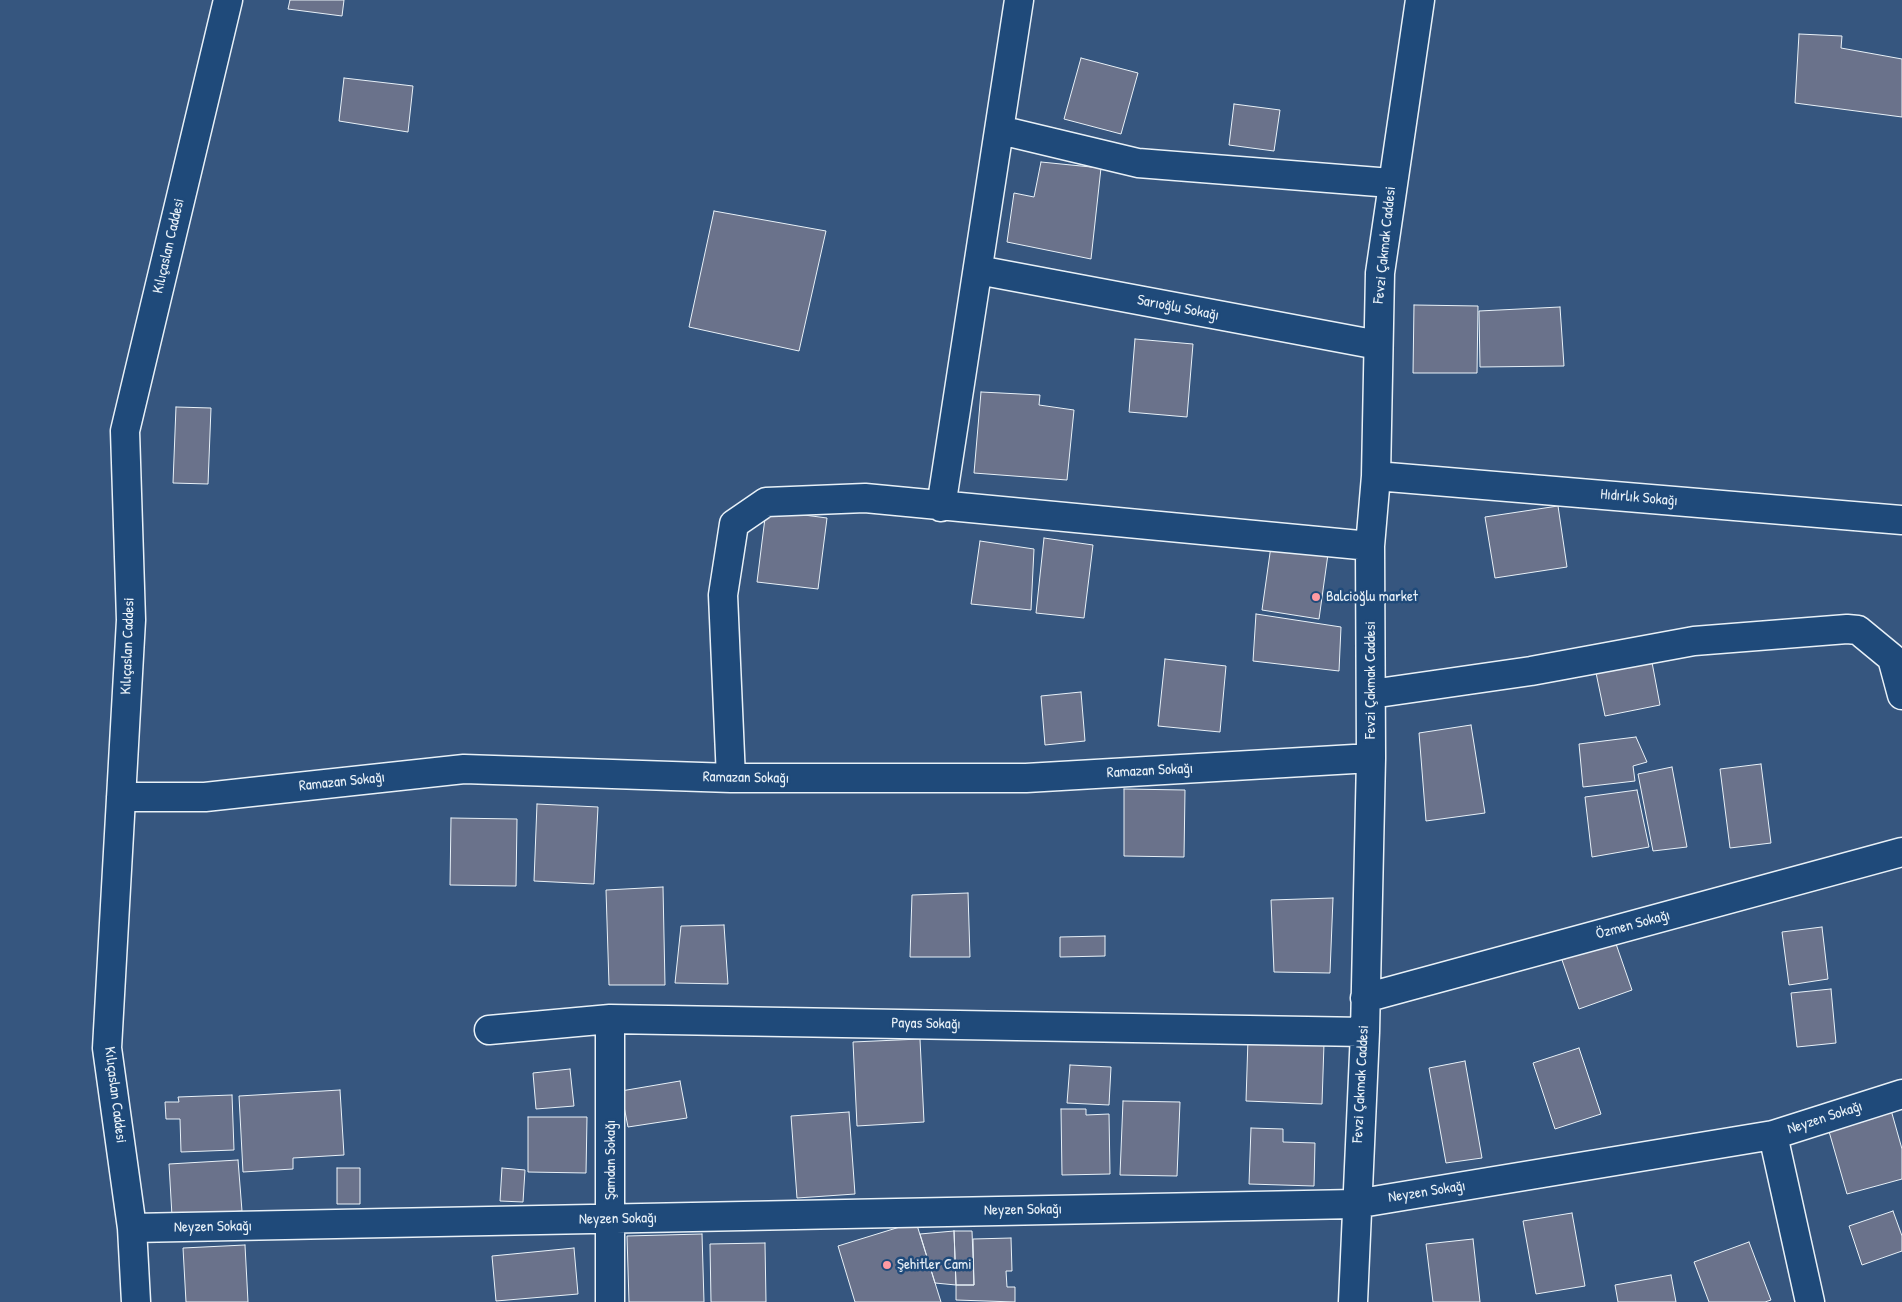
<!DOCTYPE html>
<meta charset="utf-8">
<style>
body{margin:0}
canvas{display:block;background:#36567f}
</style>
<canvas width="1902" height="1302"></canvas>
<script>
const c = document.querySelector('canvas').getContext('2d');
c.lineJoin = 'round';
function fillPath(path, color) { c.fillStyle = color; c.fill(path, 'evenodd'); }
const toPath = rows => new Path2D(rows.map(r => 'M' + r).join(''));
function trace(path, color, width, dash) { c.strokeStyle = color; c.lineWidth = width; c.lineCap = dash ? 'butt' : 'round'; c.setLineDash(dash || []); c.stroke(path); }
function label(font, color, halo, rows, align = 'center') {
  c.font = font + ' "Patrick Hand",sans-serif'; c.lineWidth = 5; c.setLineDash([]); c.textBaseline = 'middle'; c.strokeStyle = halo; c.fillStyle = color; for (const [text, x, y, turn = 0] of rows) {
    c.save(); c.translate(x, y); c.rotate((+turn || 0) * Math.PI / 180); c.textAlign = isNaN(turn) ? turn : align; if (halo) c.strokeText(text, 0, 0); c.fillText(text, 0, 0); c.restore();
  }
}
const building = toPath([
 [290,0,344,0,342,16,288,9,290,0],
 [1799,34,1842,36,1841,48,1902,59,1902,117,1795,103,1799,34],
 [1081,58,1138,73,1121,134,1064,119,1081,58],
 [344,78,413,86,408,132,339,121,344,78],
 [1234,104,1280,110,1274,151,1229,145,1234,104],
 [1041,162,1101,168,1091,259,1007,242,1014,193,1034,197,1041,162],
 [714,211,826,231,799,351,689,327,714,211],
 [1414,305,1478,306,1477,373,1413,373,1414,305],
 [1560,307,1564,366,1480,367,1479,311,1560,307],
 [1135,339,1193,344,1187,417,1129,412,1135,339],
 [981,392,1040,395,1039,405,1074,410,1067,480,974,473,981,392],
 [176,407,211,408,208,484,173,483,176,407],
 [1558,506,1567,567,1495,578,1485,517,1558,506],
 [766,510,827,518,818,589,757,582,766,510],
 [1044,538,1093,545,1084,618,1036,613,1044,538],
 [980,541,1034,549,1031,610,971,604,980,541],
 [1271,546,1328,554,1319,619,1262,610,1271,546],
 [1256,614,1341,627,1339,671,1253,661,1256,614],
 [1651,657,1660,705,1605,716,1595,668,1651,657],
 [1165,659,1226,666,1220,732,1158,726,1165,659],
 [1081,692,1085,741,1045,745,1041,696,1081,692],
 [1471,725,1485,813,1426,821,1419,733,1471,725],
 [1636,737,1647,762,1633,766,1635,781,1583,787,1579,744,1636,737],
 [1761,764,1771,843,1730,848,1720,769,1761,764],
 [1672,767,1687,847,1653,851,1638,774,1672,767],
 [1124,789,1185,790,1184,857,1124,856,1124,789],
 [1637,790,1649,847,1592,857,1585,797,1637,790],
 [537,804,598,807,594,884,534,881,537,804],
 [451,818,517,819,516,886,450,885,451,818],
 [663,887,665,985,609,985,606,890,663,887],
 [968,893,970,957,910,957,912,895,968,893],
 [1333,898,1330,973,1274,972,1271,900,1333,898],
 [724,925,728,984,675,983,681,926,724,925],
 [1822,927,1828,979,1789,985,1782,932,1822,927],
 [1105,936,1105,956,1060,957,1060,937,1105,936],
 [1615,941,1632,990,1579,1009,1562,960,1615,941],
 [1831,989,1836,1043,1797,1047,1791,993,1831,989],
 [920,1039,924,1122,857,1126,853,1042,920,1039],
 [1248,1039,1324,1043,1322,1104,1246,1101,1248,1039],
 [1579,1048,1601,1114,1555,1129,1533,1063,1579,1048],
 [1465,1061,1482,1158,1446,1163,1429,1068,1465,1061],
 [1070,1065,1111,1067,1109,1105,1067,1103,1070,1065],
 [570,1069,574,1106,536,1109,533,1073,570,1069],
 [680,1081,687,1118,628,1127,621,1091,680,1081],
 [340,1090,344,1155,293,1158,293,1169,243,1172,239,1096,340,1090],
 [232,1095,234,1150,181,1152,180,1119,166,1119,165,1102,179,1102,178,1097,232,1095],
 [1123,1101,1180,1102,1177,1176,1120,1175,1123,1101],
 [1061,1109,1086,1109,1086,1115,1109,1114,1110,1174,1062,1175,1061,1109],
 [1891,1110,1902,1149,1902,1179,1847,1194,1828,1128,1891,1110],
 [849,1112,855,1194,797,1198,791,1116,849,1112],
 [528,1117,587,1117,586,1173,528,1172,528,1117],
 [1251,1128,1283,1129,1283,1142,1315,1143,1314,1186,1249,1184,1251,1128],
 [238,1160,242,1211,172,1216,169,1164,238,1160],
 [337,1168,360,1168,360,1204,337,1204,337,1168],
 [502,1168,525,1170,523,1202,500,1201,502,1168],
 [1893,1211,1902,1236,1902,1251,1862,1265,1849,1226,1893,1211],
 [1572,1213,1585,1286,1536,1294,1523,1221,1572,1213],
 [916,1222,941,1302,855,1302,838,1246,916,1222],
 [954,1231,972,1231,974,1285,956,1285,954,1231],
 [954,1231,956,1285,935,1283,920,1234,954,1231],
 [702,1234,704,1302,629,1302,627,1236,702,1234],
 [1011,1238,1012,1271,1006,1271,1007,1287,1015,1287,1015,1302,956,1300,956,1285,974,1285,973,1239,1011,1238],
 [1473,1239,1480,1302,1433,1302,1426,1244,1473,1239],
 [1749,1242,1771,1300,1765,1302,1709,1302,1694,1262,1749,1242],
 [765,1243,766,1302,711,1302,710,1244,765,1243],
 [245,1245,248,1302,186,1302,183,1248,245,1245],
 [574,1248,578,1294,496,1301,492,1256,574,1248],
 [1671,1275,1676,1302,1618,1302,1615,1285,1671,1275]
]);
fillPath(building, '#6a728b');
trace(building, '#e8f1f8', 1);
const minor = toPath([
 [1000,130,1138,163,1391,183],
 [978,270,1378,345],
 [1376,476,1902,520],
 [941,507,1019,0],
 [1371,694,1531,671,1694,641,1847,629,1858,630,1892,658,1902,695],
 [731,778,723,595,734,524,766,502,865,498,1370,546],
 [121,797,205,797,464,769,731,778,1026,778,1371,758],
 [1365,998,1902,852],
 [489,1030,610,1019,1365,1032],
 [1773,1135,1810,1302],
 [132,1228,1355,1204,1773,1135,1902,1094],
 [136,1302,132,1228,107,1048,131,620,125,431,228,0],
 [610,1302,610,1019],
 [1353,1302,1365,1032,1371,758,1370,546,1376,476,1380,273,1420,0]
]);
trace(minor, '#e8f1f8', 31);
trace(minor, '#1f4a7a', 28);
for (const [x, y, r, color] of [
 [1316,597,5,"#ff9aa2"],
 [887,1265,5,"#ff9aa2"]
]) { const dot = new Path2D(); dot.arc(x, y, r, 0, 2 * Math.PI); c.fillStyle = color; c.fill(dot); trace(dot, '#1f4a7a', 2); }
label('15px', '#e8f1f8', '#1f4a7a', [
 ["Fevzi Çakmak Caddesi",1385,245,-84],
 ["Kılıçaslan Caddesi",169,246,-77],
 ["Sarıoğlu Sokağı",1178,308,11],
 ["Hıdırlık Sokağı",1639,498,5],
 ["Kılıçaslan Caddesi",128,646,-88],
 ["Fevzi Çakmak Caddesi",1371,680,-90],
 ["Ramazan Sokağı",1150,771,-3],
 ["Ramazan Sokağı",746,778,1],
 ["Ramazan Sokağı",342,782,-6],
 ["Özmen Sokağı",1633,925,-15],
 ["Payas Sokağı",926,1024,1],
 ["Fevzi Çakmak Caddesi",1361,1084,-87],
 ["Kılıçaslan Caddesi",115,1095,83],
 ["Neyzen Sokağı",1825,1118,-18],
 ["Şamdan Sokağı",611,1160,-90],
 ["Neyzen Sokağı",1427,1192,-9],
 ["Neyzen Sokağı",1023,1210,-1],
 ["Neyzen Sokağı",618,1219,-1],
 ["Neyzen Sokağı",213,1227,-1]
]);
label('15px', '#e8f1f8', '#1f4a7a', [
 ["Balcioğlu market",1326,597],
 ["Şehitler Cami",897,1265]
], 'left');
</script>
